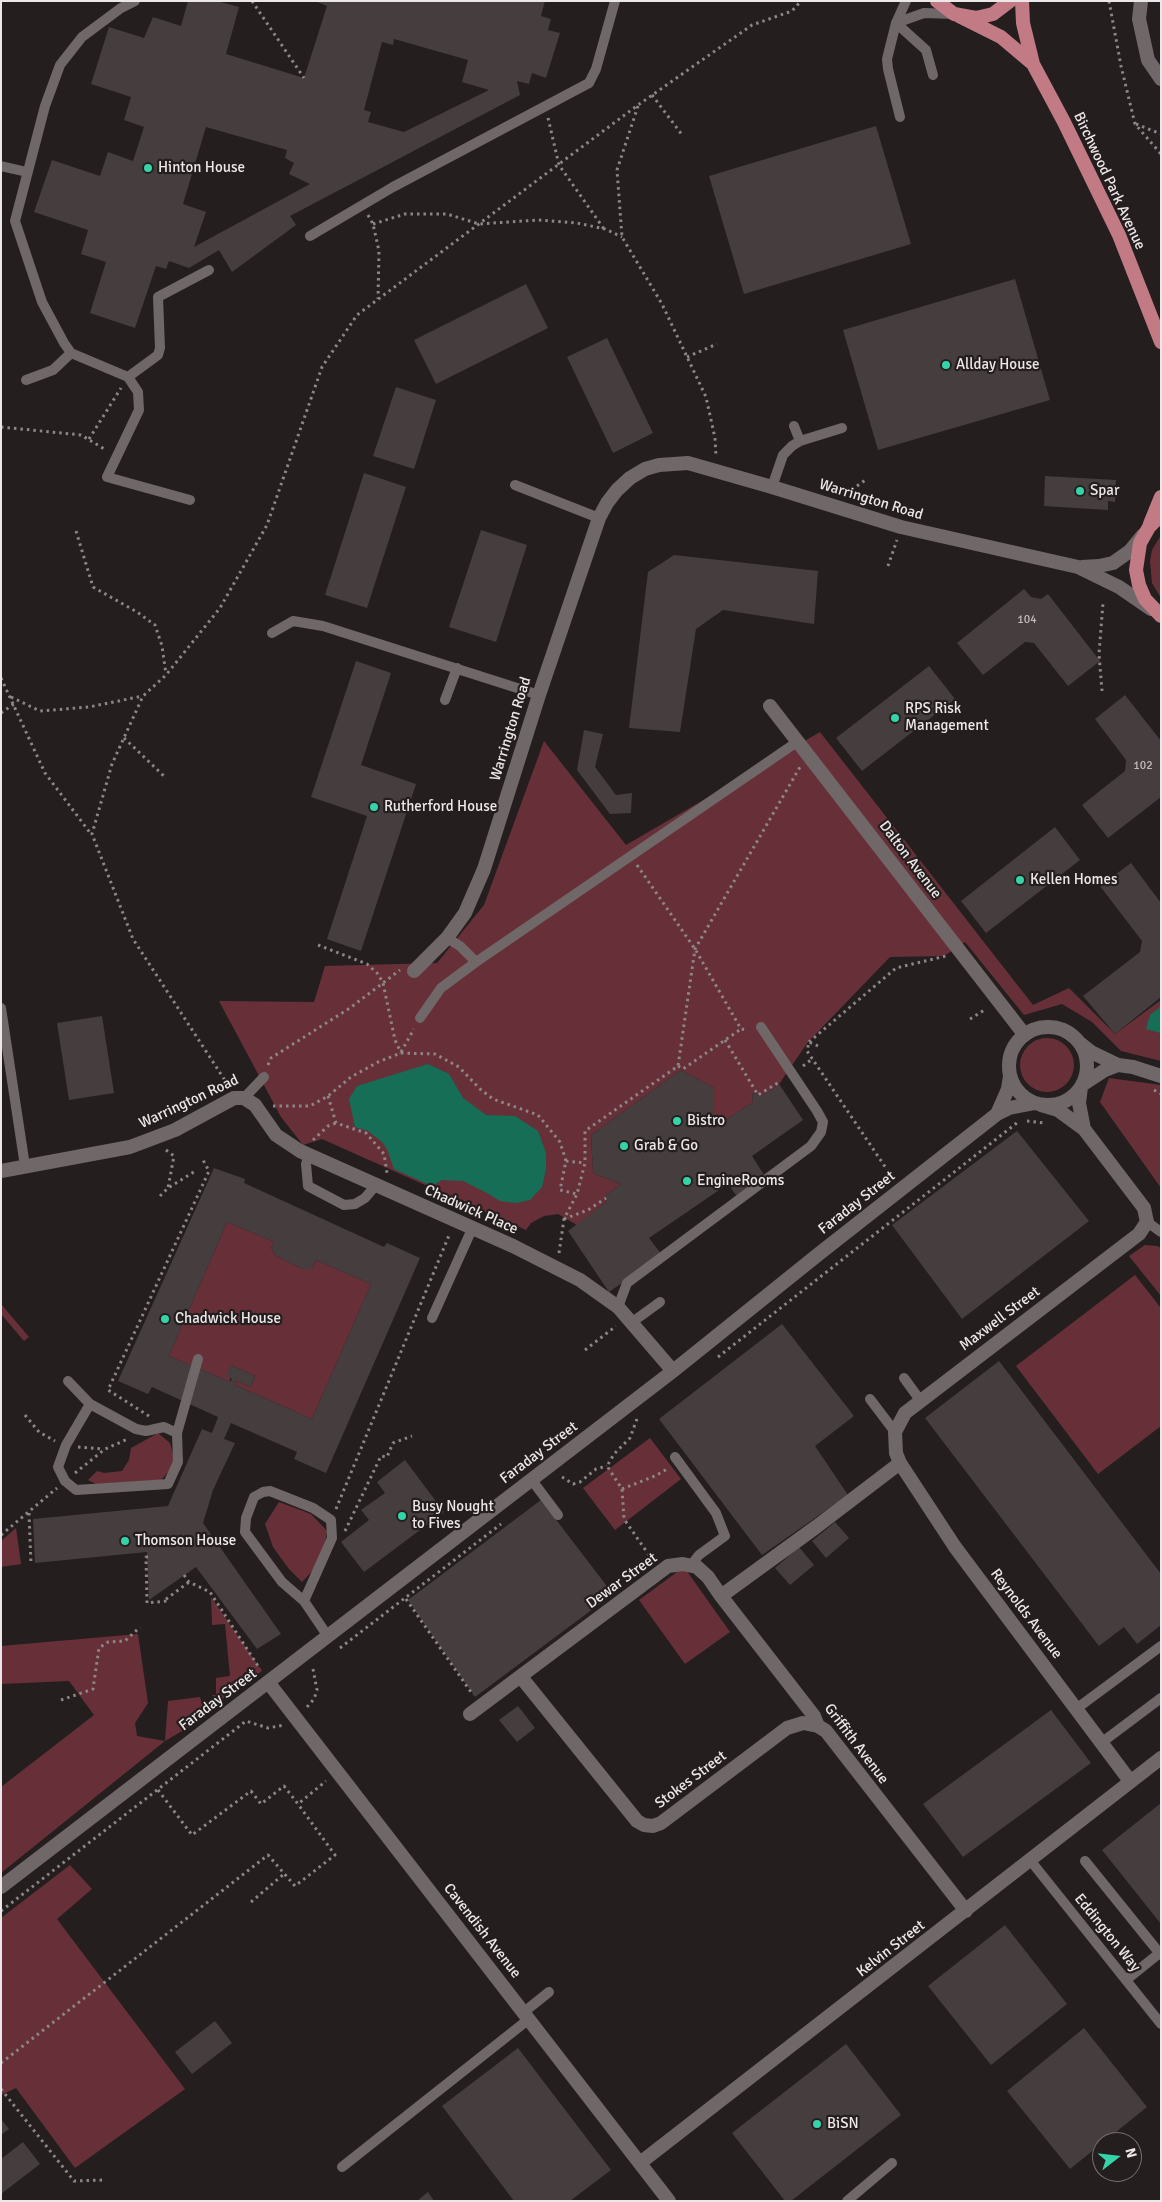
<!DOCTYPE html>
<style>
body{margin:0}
#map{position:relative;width:1162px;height:2202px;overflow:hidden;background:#251e1f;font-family:Signika,sans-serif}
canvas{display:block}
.frame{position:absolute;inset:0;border:2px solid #ece7e8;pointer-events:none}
.north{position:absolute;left:1092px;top:2132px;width:50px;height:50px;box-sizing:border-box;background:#251e1f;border:1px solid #756e6f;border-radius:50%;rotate:74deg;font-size:14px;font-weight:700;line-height:20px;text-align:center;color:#ece7e8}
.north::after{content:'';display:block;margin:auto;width:18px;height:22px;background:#34d4a8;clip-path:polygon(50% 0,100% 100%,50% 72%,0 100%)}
</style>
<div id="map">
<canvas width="1162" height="2202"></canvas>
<div class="frame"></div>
<div class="north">N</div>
</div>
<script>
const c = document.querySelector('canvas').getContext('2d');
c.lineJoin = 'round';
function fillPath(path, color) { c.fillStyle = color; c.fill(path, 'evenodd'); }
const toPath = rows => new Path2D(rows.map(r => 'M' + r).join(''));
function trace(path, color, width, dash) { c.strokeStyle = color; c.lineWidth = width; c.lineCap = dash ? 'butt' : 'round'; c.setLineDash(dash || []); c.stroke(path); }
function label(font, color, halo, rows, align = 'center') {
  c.font = font + ' Signika,sans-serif'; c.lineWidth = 4.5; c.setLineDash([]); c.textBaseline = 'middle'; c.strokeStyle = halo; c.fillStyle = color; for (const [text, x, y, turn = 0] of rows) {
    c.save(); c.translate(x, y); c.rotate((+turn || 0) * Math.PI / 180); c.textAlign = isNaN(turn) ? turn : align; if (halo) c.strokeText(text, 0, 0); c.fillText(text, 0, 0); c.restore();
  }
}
fillPath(toPath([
 [1161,535,1161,598,1152,583,1150,561,1152,550],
 [820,732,1033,1005,1069,988,1115,1034,1161,1000,1161,1061,1121,1051,1092,1022,1062,1004,1024,1015,965,942,944,956,890,957,808,1042,779,1084,763,1095,752,1093,753,1102,714,1128,714,1088,681,1070,591,1135,593,1173,621,1184,605,1196,606,1202,577,1225,558,1214,544,1216,531,1223,526,1230,322,1139,303,1145,281,1117,219,1001,314,1002,325,966,437,963,484,905,544,741,626,845],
 '1020 1065a27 27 0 1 1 54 0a27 27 0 1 1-54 0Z',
 [1109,1078,1161,1085,1161,1188,1100,1102],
 [227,1222,274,1242,271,1248,276,1256,303,1269,312,1269,316,1260,371,1284,312,1419,235,1385,236,1381,251,1387,255,1376,231,1365,230,1382,169,1356],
 [1145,1245,1157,1246,1161,1248,1161,1296,1129,1256],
 [1135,1275,1161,1308,1161,1426,1098,1474,1016,1366],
 [1,1304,29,1337,24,1341,1,1314],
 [158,1433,170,1443,173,1454,173,1467,161,1480,96,1484,88,1480,97,1471,104,1473,122,1471,129,1460,131,1448],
 [650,1438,681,1479,615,1530,583,1488],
 [279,1502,311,1514,327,1531,324,1549,316,1567,302,1582,289,1569,273,1547,265,1524],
 [16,1528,21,1564,1,1567,1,1541],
 [684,1567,730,1632,685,1664,639,1600],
 [211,1597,262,1671,216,1704,212,1695,216,1695,216,1678,230,1676,225,1624,212,1625],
 [138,1634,148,1703,135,1723,137,1736,165,1741,168,1701,200,1697,206,1717,165,1741,1,1873,1,1787,94,1715,69,1681,1,1684,1,1646],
 [70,1865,92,1889,57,1919,185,2089,75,2168,16,2088,1,2095,1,1918]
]), '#673038');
fillPath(toPath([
 [1161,1006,1161,1033,1146,1029,1150,1015],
 [428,1064,449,1074,463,1098,486,1115,515,1116,538,1131,546,1153,546,1169,542,1187,530,1200,516,1203,500,1201,487,1193,463,1181,442,1180,432,1186,394,1169,387,1149,382,1142,368,1131,355,1127,349,1099,357,1086]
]), '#156e55');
fillPath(toPath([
 [188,1,217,1,239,7,226,54,304,78,327,6,315,1,545,1,541,16,551,19,548,30,560,33,546,78,532,73,529,84,517,81,520,95,290,216,296,225,232,272,219,250,189,268,169,261,166,269,156,266,135,328,90,313,106,262,81,254,88,230,34,212,52,160,100,176,108,152,133,161,144,127,124,120,131,97,91,84,109,27,144,38,153,17,181,26],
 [394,39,468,60,462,82,489,90,404,132,368,122,371,112,364,110,382,42,393,45],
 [206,127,287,150,285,158,294,163,289,174,310,184,194,247,206,212,183,204],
 [876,126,911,244,744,294,709,176],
 [1015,279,1050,400,878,450,843,330],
 [526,284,548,328,436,384,414,340],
 [607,338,653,433,613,453,567,357],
 [396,387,436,400,414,469,373,456],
 [364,473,406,487,367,608,325,595],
 [1045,476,1116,480,1115,502,1108,501,1108,510,1044,506],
 [481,530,527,545,496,642,449,627],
 [674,555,818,571,814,624,723,610,696,629,680,732,629,728,648,572],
 [1024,589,1031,597,1041,599,1048,594,1100,661,1068,686,1034,643,1025,642,983,675,957,643],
 [356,661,391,673,361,765,416,784,361,951,327,939,367,816,311,797],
 [929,666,955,699,862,771,836,738],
 [1125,695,1161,741,1161,797,1108,838,1082,805,1125,771,1126,760,1095,719],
 [584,730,603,734,595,767,616,795,632,793,631,813,610,814,577,770],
 [1055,827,1080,860,986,933,961,901],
 [1131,863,1161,903,1161,997,1115,1034,1083,996,1140,952,1142,941,1100,886],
 [102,1016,114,1093,69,1100,57,1023],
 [681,1070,714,1088,714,1128,753,1102,752,1093,763,1095,779,1084,803,1120,752,1156,766,1178,738,1198,728,1184,649,1238,662,1255,609,1292,568,1231,606,1202,605,1196,621,1184,593,1173,591,1135],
 [1017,1131,1089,1221,962,1319,892,1225],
 [214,1168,245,1179,244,1183,384,1247,387,1243,420,1258,326,1473,294,1459,297,1452,231,1423,224,1439,235,1443,213,1490,203,1523,281,1634,257,1649,196,1567,149,1600,147,1552,35,1563,33,1519,168,1506,202,1429,212,1433,218,1417,152,1387,148,1394,118,1381],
 [227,1222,274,1242,271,1248,276,1256,303,1269,312,1269,316,1260,371,1284,312,1419,235,1385,236,1381,251,1387,255,1376,231,1365,226,1376,232,1379,230,1382,169,1356],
 [782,1324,854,1416,815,1446,848,1495,762,1555,659,1419],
 [999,1361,1161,1574,1161,1625,1137,1644,1124,1627,1099,1646,925,1418],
 [405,1460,444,1512,364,1572,341,1542,369,1520,361,1510,385,1493,377,1482],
 [541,1500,613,1594,475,1697,408,1600],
 [835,1522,849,1538,826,1558,812,1541],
 [799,1547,814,1565,790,1585,775,1568],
 [518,1706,535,1728,517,1742,499,1720],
 [1051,1710,1091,1763,963,1857,923,1804],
 [1161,1803,1161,1924,1102,1850],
 [1005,1925,1067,2004,991,2065,928,1986],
 [215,2021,232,2043,192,2074,175,2052],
 [1084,2028,1147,2107,1070,2169,1007,2091],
 [846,2044,901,2115,791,2201,785,2201,732,2133],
 [518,2048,611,2170,570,2201,514,2201,442,2106],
 [1,2119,9,2129,1,2135],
 [23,2142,40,2164,1,2194,1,2159],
 [428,2192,434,2201,417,2201]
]), '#453d3e');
trace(toPath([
 [252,1,304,78],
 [1109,1,1121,66,1135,124,1161,154],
 [652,95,683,136],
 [638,106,617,170,622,237,662,304,706,397,715,438,716,457],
 [548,118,559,165,604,229],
 [1136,124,1161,134],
 [368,215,373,224,379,251,378,299],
 [373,224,405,214,447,214,479,224,538,220,577,223,605,229,622,237],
 [687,357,717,344],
 [1,427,81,435,106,450],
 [89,439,121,388],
 [852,498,857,486,867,479],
 [76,531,93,587,137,612,155,625,162,646,166,674],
 [888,566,897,540],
 [1,678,45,773,91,834],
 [1102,691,1099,654,1103,603],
 [11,697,40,711,89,707,143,696],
 [1,713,14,704],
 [124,738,165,777],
 [637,865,695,949,741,1029,748,1030],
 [318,945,367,964,378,974,383,983,395,1040,401,1053],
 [970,1019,986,1009],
 [725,1040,758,1095,781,1081],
 [809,1042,896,968,946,956],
 [818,1046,809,1042,807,1051,892,1177],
 [401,1052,414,1029],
 [268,1065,271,1058,350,1008,400,970],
 [678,1066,683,1069,741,1029],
 [803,1066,812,1059],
 [228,1085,133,939,92,834,112,764,143,696,166,675,220,608,267,525,322,367,357,315,638,105,752,25,792,11,801,1],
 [1154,1090,1161,1094],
 [328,1096,336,1123,366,1133,384,1154,387,1173],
 [273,1106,310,1106,328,1096,351,1077,378,1062,401,1053,435,1054,459,1067,480,1089,493,1099,538,1115,560,1142,566,1161,560,1190,577,1194],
 [1027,1121,1045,1123],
 [313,1140,328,1126,336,1123],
 [166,1150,174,1156,168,1188],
 [566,1161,585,1163],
 [160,1196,168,1188,197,1170],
 [564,1219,588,1210,606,1198],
 [559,1253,564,1219,577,1194,585,1163,585,1131,678,1066,695,949,800,767],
 [585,1350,616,1326],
 [718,1357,1018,1122],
 [25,1415,39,1432,55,1441],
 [149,1416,108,1390,209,1171,203,1160],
 [637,1419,630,1438,614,1454,607,1466,622,1489,624,1519,651,1558,654,1557],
 [78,1447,104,1449],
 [75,1473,105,1449,128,1439],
 [562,1477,573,1484,580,1482,596,1469,607,1466],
 [622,1489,655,1476,669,1468],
 [336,1509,450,1233],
 [29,1513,31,1564],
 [345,1531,381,1456,387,1457,393,1443,412,1436],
 [1,1535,57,1488],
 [148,1557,146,1557,147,1603,167,1601,165,1600,189,1582],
 [184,1575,189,1582,210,1592,260,1669],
 [406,1599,473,1695],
 [340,1648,501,1524],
 [61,1700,93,1689,99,1648,108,1642,125,1641,140,1627],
 [307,1707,314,1699,317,1690,313,1669],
 [158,1790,192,1835,251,1791,261,1804,284,1786,298,1804,326,1781],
 [251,1902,284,1874],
 [1,1911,246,1721,268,1728,284,1725],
 [1,2063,268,1855,295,1886,335,1855,298,1804],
 [1,2089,74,2181,104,2180]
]), '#8c8687', 3, [2.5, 4]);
trace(toPath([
 [135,1,121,8,82,37,60,65,45,106,15,221,42,302,64,343,71,353,128,377,138,392,139,410,107,477,190,500],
 [896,23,926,50,933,75],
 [896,23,924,13,954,14],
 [900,117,888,69,887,59,896,23,906,1],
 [1,166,27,172],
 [310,236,393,187,589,83,596,69,615,1],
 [128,377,158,355,160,348,158,297,209,270],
 [26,380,53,370,71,353],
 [794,426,800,441],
 [515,485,599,518],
 [772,487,783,455,792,446,800,441,842,428],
 [272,633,293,621,323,626,539,695],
 [445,700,457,668],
 [447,938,460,946,476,962],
 [1,1008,25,1166],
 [420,1018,441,988,476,962,797,742],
 [244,1098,264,1077],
 [309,1155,306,1164,308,1186,344,1205,355,1204,365,1198,376,1185],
 [1147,1222,1161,1232],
 [618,1307,627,1283,811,1146,821,1132,823,1122,817,1111,761,1027],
 [432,1318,472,1229],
 [631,1323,660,1302],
 [904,1378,920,1400],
 [68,1381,90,1404,136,1429,146,1431,164,1427,177,1433,178,1462,168,1484,76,1490,65,1481,58,1467,66,1445,90,1404],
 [870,1399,895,1432],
 [177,1433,198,1359],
 [675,1457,716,1513,725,1536,699,1555,691,1565],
 [531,1479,558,1515],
 [304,1601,332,1538,331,1520,313,1508,270,1491,263,1492,254,1497,246,1518,245,1532,282,1582,304,1601,327,1635],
 [1076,1709,1161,1646],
 [1101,1743,1161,1698],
 [1030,1860,1161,2024],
 [1085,1861,1161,1955],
 [1126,1980,1161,1952],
 [524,2012,549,1992],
 [342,2167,529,2019],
 [847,2201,892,2163]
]), '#706768', 10);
trace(toPath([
 [1141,1,1139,19,1148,60,1161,79],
 [1082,567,1099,566,1113,563,1130,551,1143,535],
 [770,706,1024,1034],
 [414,971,447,938,465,913,484,869,539,695,599,518,607,503,617,490,630,478,645,469,659,465,688,463,772,487,901,527,1078,567,1119,587,1151,609],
 '1009 1066a39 39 0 1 1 78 0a39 39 0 1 1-78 0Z',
 [1081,1044,1091,1052,1118,1065,1133,1067,1161,1076],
 [1082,1085,1105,1070,1118,1065],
 [1081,1087,1079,1103,1084,1129],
 [1041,1105,1058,1110,1084,1129,1144,1208,1147,1222,1139,1234,905,1413,895,1432,896,1453,900,1463,955,1547,1130,1781],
 [997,1114,1008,1089,1010,1076],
 [1,1171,130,1147,175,1130,234,1098,244,1098,255,1105,276,1135,300,1151,513,1246,580,1280,618,1307,673,1371],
 [721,1596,814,1716,818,1726,826,1731,966,1911],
 [521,1677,637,1821,644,1825,653,1826,661,1823,787,1728,803,1723,818,1726],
 [268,1682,669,2201],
 [470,1714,668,1566,683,1564,697,1567,708,1577,721,1596,816,1527,900,1463],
 [1,1887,673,1371,820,1253,997,1114,1009,1108,1035,1103],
 [640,2163,1161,1758]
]), '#706768', 14);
trace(toPath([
 [937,1,954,14,976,18,993,14,1010,1],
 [1022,1,1023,23,1033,64,1064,122,1119,235,1161,342],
 [959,16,1001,37,1033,64],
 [1161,515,1149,527,1140,543,1136,570,1139,585,1145,599,1161,616],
 [1150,524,1161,497]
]), '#c27b84', 14);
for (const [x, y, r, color] of [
 [148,168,5,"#34d4a8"],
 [946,365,5,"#34d4a8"],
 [1080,491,5,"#34d4a8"],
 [895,718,5,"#34d4a8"],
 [374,807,5,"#34d4a8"],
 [1020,880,5,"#34d4a8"],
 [677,1121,5,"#34d4a8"],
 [624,1146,5,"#34d4a8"],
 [687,1181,5,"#34d4a8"],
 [165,1319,5,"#34d4a8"],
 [402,1516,5,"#34d4a8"],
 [125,1541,5,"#34d4a8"],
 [817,2124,5,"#34d4a8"]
]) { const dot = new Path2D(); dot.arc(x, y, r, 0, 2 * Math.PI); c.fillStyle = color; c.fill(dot); trace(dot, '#251e1f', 2); }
label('12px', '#c2bcbe', null, [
 ["104",1027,620],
 ["102",1143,766]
]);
label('15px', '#ece7e8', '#251e1f', [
 ["Hinton House",158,168],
 ["Allday House",956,365],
 ["Spar",1090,491],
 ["RPS Risk",905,709],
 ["Management",905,726],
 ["Rutherford House",384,807],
 ["Kellen Homes",1030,880],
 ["Bistro",687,1121],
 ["Grab & Go",634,1146],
 ["EngineRooms",697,1181],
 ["Chadwick House",175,1319],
 ["Busy Nought",412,1507],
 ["to Fives",412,1524],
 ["Thomson House",135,1541],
 ["BiSN",827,2124]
], 'left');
label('15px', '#ece7e8', '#251e1f', [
 ["Birchwood Park Avenue",1109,181,65],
 ["Warrington Road",871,500,17],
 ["Warrington Road",511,729,-73],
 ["Dalton Avenue",910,860,53],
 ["Warrington Road",189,1102,-25],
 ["Faraday Street",857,1203,-38],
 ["Chadwick Place",471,1210,24],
 ["Maxwell Street",1000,1319,-37],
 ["Faraday Street",539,1453,-37],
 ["Dewar Street",622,1581,-36],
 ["Reynolds Avenue",1026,1614,53],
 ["Faraday Street",218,1700,-37],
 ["Griffith Avenue",856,1744,53],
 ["Stokes Street",691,1780,-37],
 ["Cavendish Avenue",482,1931,52],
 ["Eddington Way",1107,1933,51],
 ["Kelvin Street",891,1949,-38]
]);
</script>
